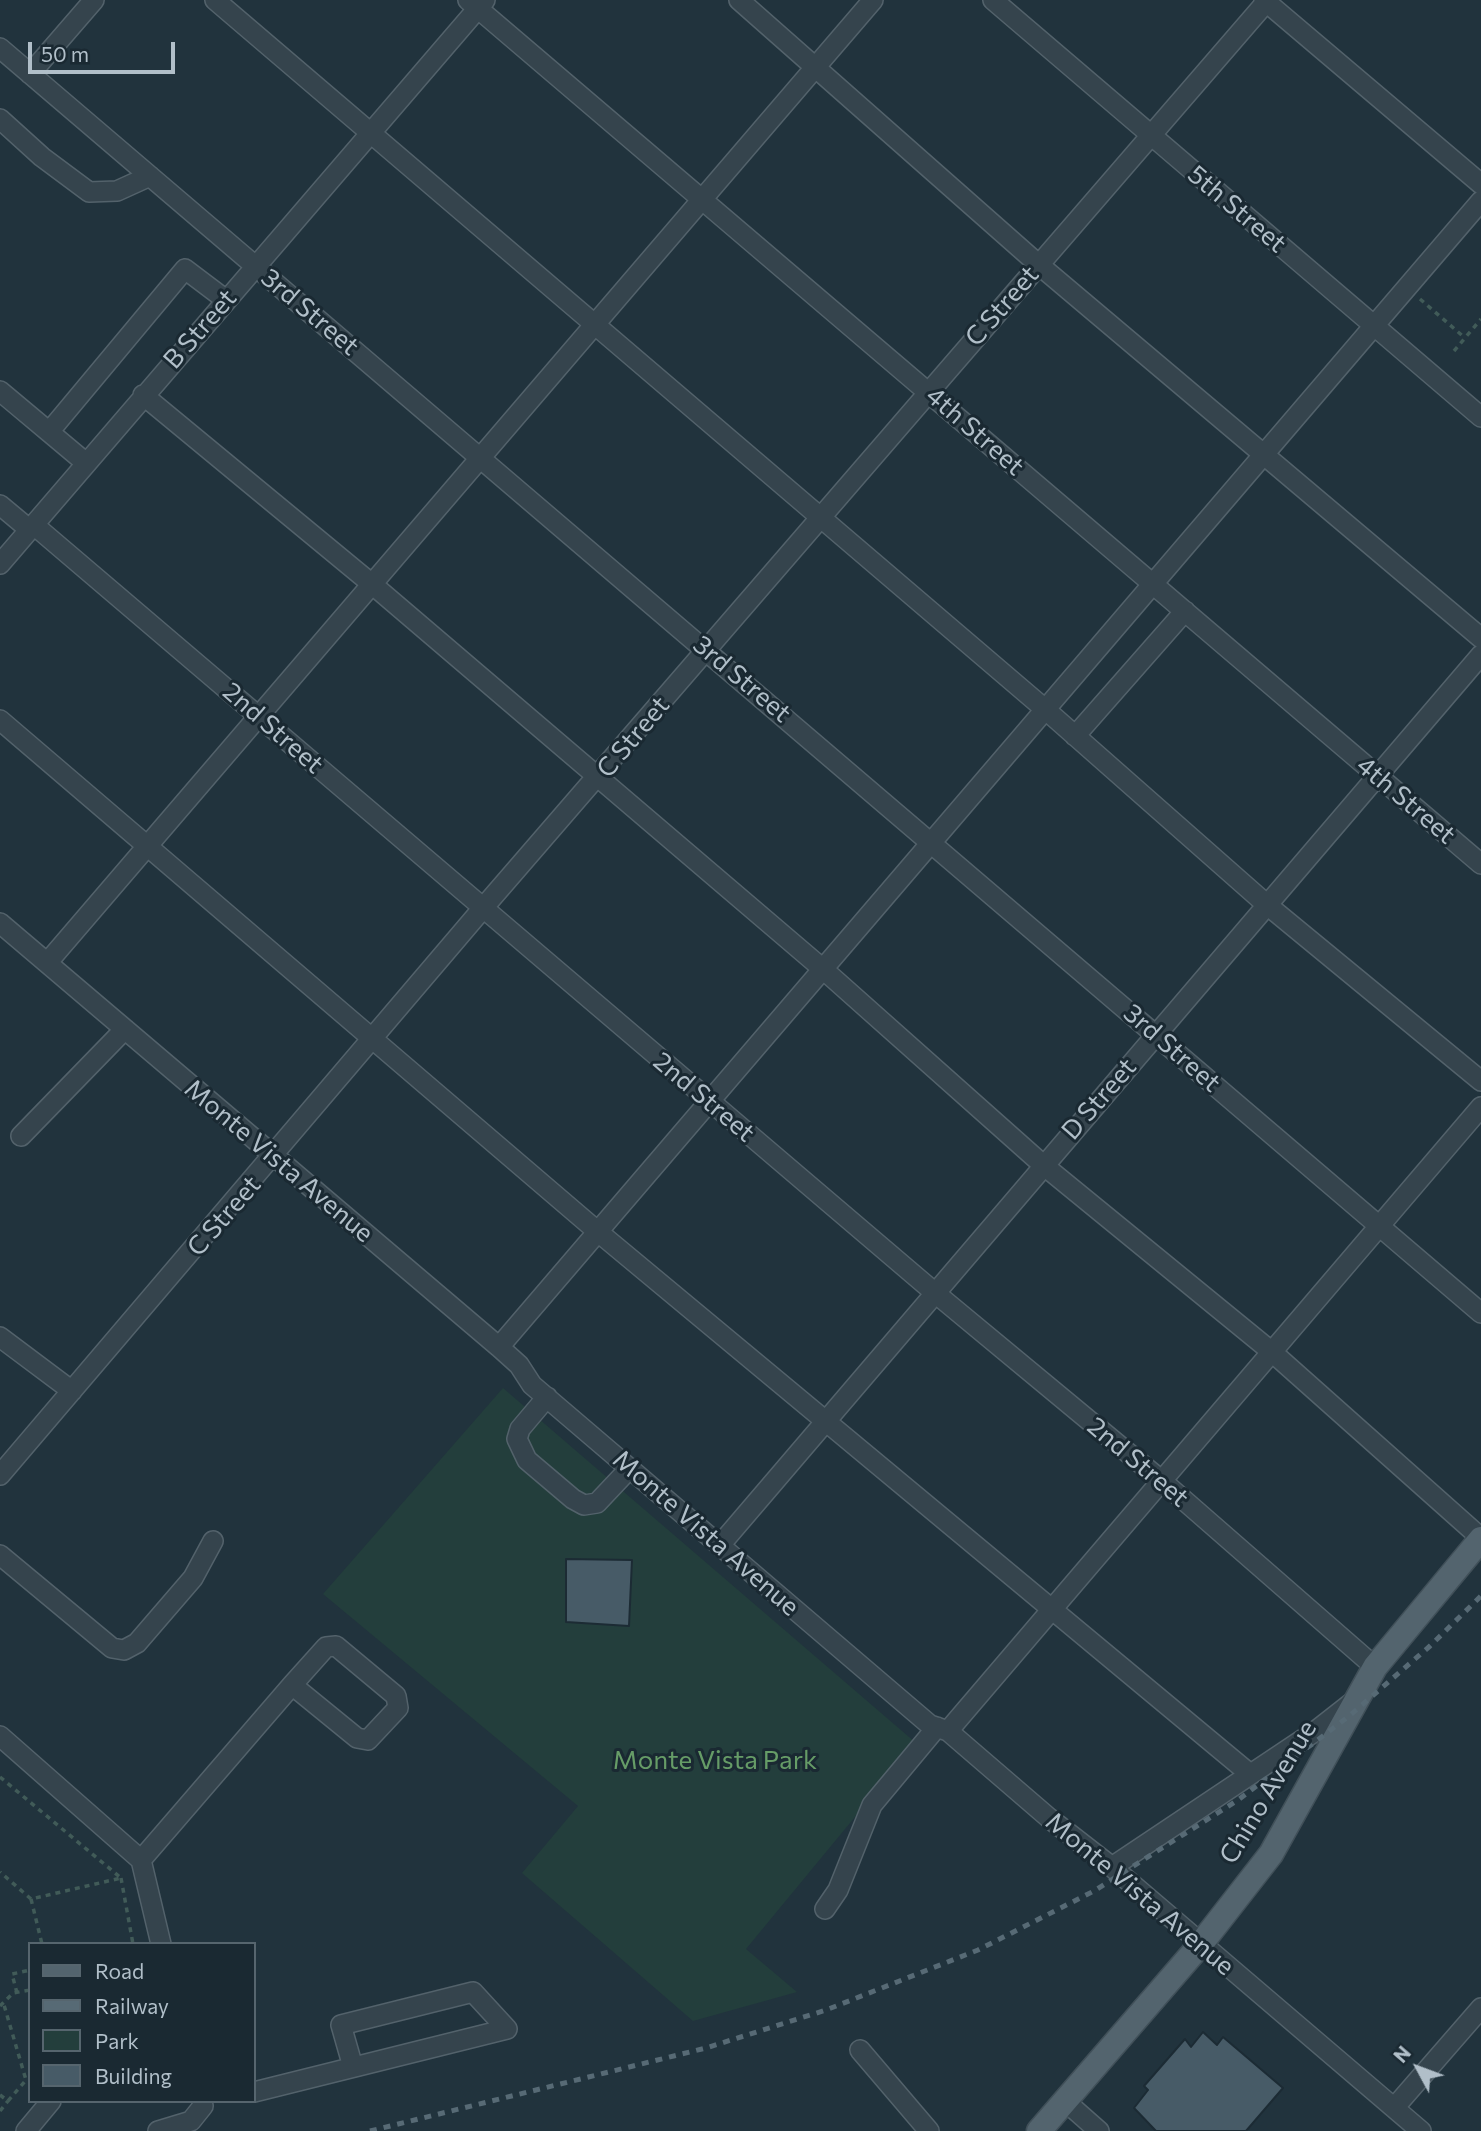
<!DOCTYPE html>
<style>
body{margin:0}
#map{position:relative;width:1481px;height:2131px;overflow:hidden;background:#21333d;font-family:Commissioner,sans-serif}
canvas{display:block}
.legend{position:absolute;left:28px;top:1942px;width:228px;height:161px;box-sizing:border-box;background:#1a2932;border:2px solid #56656e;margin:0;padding:9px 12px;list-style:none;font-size:21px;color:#b1bfc9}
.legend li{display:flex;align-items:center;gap:14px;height:35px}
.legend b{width:35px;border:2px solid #56656e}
.north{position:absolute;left:1383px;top:2033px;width:70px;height:70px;-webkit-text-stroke:5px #1a2932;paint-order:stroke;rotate:311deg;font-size:19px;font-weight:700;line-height:28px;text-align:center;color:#b1bfc9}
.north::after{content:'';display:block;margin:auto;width:24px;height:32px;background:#b1bfc9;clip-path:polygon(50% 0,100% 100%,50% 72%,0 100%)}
.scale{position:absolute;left:28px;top:42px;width:147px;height:32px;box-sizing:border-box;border:4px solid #b1bfc9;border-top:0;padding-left:9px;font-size:21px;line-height:24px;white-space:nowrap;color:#b1bfc9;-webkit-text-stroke:5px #1a2932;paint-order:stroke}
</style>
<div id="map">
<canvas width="1481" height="2131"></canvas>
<ul class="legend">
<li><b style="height:9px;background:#53646e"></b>Road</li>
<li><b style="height:9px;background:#576a75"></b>Railway</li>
<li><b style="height:19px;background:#233e3c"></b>Park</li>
<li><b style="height:19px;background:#475b67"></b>Building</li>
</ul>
<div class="north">N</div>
<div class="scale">50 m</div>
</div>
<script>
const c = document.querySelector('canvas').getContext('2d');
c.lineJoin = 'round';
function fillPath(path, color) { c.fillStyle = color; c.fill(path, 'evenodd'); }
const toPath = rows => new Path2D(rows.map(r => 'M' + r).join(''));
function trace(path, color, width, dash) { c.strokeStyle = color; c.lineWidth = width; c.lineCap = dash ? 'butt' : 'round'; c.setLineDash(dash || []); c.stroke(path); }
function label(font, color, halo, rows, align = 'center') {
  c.font = font + ' Commissioner,sans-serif'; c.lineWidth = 6; c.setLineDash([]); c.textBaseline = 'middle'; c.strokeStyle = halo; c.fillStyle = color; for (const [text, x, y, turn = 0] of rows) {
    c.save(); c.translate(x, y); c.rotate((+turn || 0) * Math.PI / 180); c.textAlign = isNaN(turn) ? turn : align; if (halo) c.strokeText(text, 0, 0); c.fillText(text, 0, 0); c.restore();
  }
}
fillPath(toPath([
 [503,1388,916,1743,746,1949,797,1992,693,2021,522,1873,578,1806,323,1594]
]), '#233e3c');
const building = toPath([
 [566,1559,632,1560,629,1626,566,1622,566,1559],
 [1203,2032,1217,2045,1223,2037,1283,2088,1246,2131,1156,2131,1134,2108,1148,2090,1144,2086,1185,2039,1191,2047,1203,2032]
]);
fillPath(building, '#475b67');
trace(building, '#1c2b34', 2);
const minor = toPath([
 [215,0,1046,710,1266,904,1481,1081],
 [468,0,1481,864],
 [739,0,1038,264,1481,638],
 [993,0,1481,417],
 [1264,0,1481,184],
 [0,48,1481,1313],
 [30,74,94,0],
 [0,119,42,157,89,192,117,191,150,176],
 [0,391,49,432],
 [143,395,373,585,824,970,1042,1164,1272,1352,1481,1538],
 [86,463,49,432,185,269,226,300],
 [0,505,30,530],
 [34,525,934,1292,1162,1481,1375,1667],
 [0,564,485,0],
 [0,720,597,1231,1250,1774],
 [1075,736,1185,611],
 [0,923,499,1347,519,1365,532,1385,930,1725,948,1731,1049,1818,1112,1867,1421,2131],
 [47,963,873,0],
 [21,1136,125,1029],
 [0,1337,72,1391],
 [499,1347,1481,201],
 [547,1397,520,1429,517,1439,527,1460,573,1499,584,1505,597,1503,630,1468],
 [0,1475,483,908,1268,0],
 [720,1545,1481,655],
 [0,1555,112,1648,124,1650,137,1643,193,1578,213,1541],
 [948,1731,1481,1107],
 [0,1736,141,1860,161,1944],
 [141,1860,292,1685,326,1647,336,1646,396,1696,398,1708,368,1740,357,1738,292,1685],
 [1112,1867,1317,1730,1354,1701],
 [825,1909,838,1890,872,1805,937,1727],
 [860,2050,929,2131],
 [254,2092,507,2029,473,1992,341,2025,353,2067],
 [1065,2101,1099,2131],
 [1394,2108,1481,2008],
 [26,2131,51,2101],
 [158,2131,191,2121,203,2106,202,2101]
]);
const major = toPath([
 [1039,2131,1200,1945,1271,1854,1375,1667,1481,1539]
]);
trace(minor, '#53626b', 22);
trace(major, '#415059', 27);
trace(toPath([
 [1420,299,1465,338],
 [1454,351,1481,319],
 [0,1777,121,1878,31,1899,0,1872],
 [121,1878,133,1944],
 [31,1899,42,1944],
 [17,1993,12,1974,30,1970],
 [0,2006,13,1993,30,1990],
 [0,2095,8,2101,26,2080,4,2005],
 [0,2111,8,2101]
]), '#415b58', 3.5, [5, 5]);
trace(minor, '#35444d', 19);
trace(major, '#53646e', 24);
trace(toPath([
 [370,2131,706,2048,826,2010,978,1950,1094,1891,1238,1800,1348,1717,1430,1646,1481,1596]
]), '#576a75', 5, [7, 7]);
label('26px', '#b1bfc9', '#1a2932', [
 ["5th Street",1237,209,40],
 ["C Street",1002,306,-49],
 ["3rd Street",310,312,40],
 ["B Street",200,329,-49],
 ["4th Street",975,431,41],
 ["3rd Street",742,679,40],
 ["2nd Street",273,728,41],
 ["C Street",633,737,-50],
 ["4th Street",1406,800,40],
 ["3rd Street",1172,1048,41],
 ["2nd Street",704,1097,40],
 ["D Street",1099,1099,-49],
 ["Monte Vista Avenue",279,1161,40],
 ["C Street",224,1216,-49],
 ["2nd Street",1138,1462,40],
 ["Monte Vista Avenue",706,1533,41],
 ["Chino Avenue",1268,1792,-59],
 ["Monte Vista Avenue",1140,1894,40]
]);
label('26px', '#669c67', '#1a2932', [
 ["Monte Vista Park",715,1760]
]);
</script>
